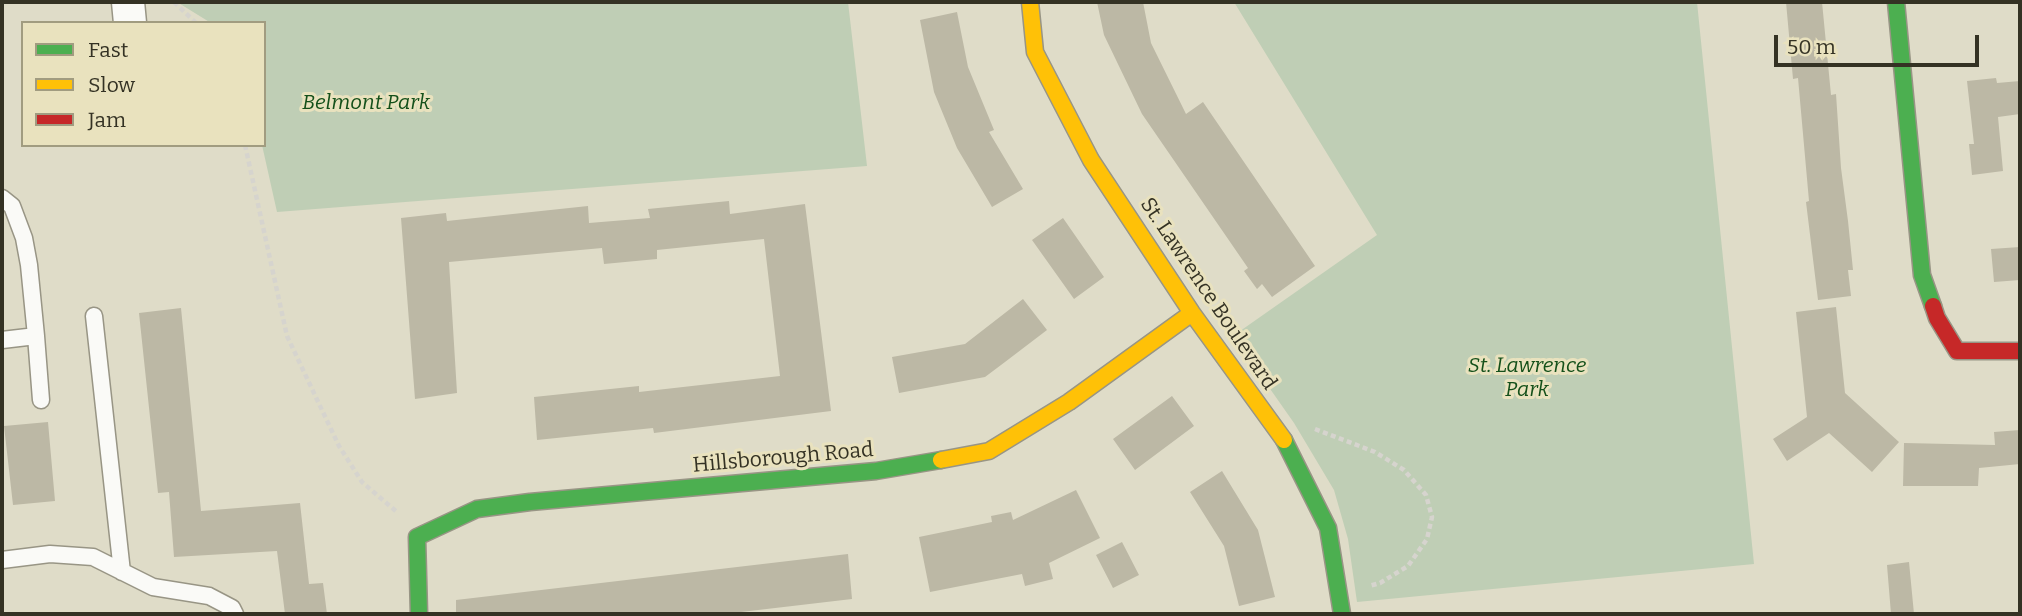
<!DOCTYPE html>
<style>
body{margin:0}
#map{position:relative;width:2022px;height:616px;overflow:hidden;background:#dfdcc8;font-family:Bitter,serif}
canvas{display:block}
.frame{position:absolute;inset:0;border:4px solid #343224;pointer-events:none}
.legend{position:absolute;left:21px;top:21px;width:245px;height:126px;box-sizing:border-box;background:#e9e2be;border:2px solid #a19c80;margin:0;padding:9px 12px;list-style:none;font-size:21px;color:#343224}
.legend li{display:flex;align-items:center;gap:14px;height:35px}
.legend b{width:35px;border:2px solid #a19c80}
.scale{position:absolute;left:1774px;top:35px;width:205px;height:32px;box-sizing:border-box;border:4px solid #343224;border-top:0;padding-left:9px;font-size:21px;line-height:24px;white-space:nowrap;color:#343224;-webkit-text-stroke:5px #e9e2be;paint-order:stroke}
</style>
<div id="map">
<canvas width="2022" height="616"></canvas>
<div class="frame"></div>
<ul class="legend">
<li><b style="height:9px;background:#4caf50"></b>Fast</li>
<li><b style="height:9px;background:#ffc107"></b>Slow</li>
<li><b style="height:9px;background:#c62828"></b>Jam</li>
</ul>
<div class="scale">50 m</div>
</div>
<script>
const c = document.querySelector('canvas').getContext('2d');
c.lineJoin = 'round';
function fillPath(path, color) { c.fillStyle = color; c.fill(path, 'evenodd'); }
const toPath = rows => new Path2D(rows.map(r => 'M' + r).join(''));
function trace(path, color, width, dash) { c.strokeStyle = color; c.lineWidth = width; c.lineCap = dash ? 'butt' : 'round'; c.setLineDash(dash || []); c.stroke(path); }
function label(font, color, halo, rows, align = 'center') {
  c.font = font + ' Bitter,serif'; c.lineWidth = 6; c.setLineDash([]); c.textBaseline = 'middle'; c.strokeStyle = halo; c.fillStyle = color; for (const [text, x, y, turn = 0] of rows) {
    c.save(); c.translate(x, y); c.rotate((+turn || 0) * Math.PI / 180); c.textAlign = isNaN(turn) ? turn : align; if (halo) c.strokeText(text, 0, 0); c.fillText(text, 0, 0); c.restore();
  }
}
fillPath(toPath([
 [177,2,848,2,867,166,277,212,262,145,264,145,264,23,211,23],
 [1234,2,1697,2,1754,564,1357,602,1348,539,1334,490,1294,423,1233,336,1377,235]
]), '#bfceb5');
fillPath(toPath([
 [1097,2,1143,2,1151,43,1186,114,1203,102,1315,266,1272,297,1262,284,1257,289,1244,271,1248,268,1142,114,1104,35],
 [1786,2,1822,2,1831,95,1836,94,1841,168,1848,221,1853,270,1848,270,1851,296,1818,300,1806,202,1809,201,1798,78,1793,79],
 [957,12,968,67,994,130,989,132,1023,189,992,207,957,148,934,92,920,20],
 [1996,78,1997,83,2020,81,2020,114,1998,117,2003,171,1972,175,1969,144,1974,144,1967,81],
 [729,201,730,214,805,204,831,411,654,433,653,428,537,440,534,397,639,386,639,392,780,376,764,239,657,250,657,259,604,264,602,248,449,262,457,393,415,399,401,218,446,213,447,221,588,206,589,223,650,218,648,209],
 [1063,218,1104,277,1074,299,1032,240],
 [2020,247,2020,280,1994,282,1991,249],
 [1023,299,1047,330,1005,362,985,377,899,393,892,357,965,344],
 [1836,307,1845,393,1899,442,1872,472,1829,433,1787,461,1773,439,1807,417,1796,312],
 [181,308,201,511,300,503,309,584,323,583,327,614,285,614,277,551,174,557,169,492,158,493,139,313],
 [1172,396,1194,426,1135,470,1113,439],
 [48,422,55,501,13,505,4,426],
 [2020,430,2020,464,1979,468,1978,486,1903,486,1904,443,1995,445,1994,432],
 [1222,471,1258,530,1275,597,1239,606,1224,546,1190,492],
 [1076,490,1100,538,1049,563,1053,579,1025,586,1022,574,930,592,919,537,992,522,991,516,1011,512,1013,520],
 [1122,542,1139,575,1113,588,1096,555],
 [848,554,852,599,724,614,456,614,456,600],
 [1909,562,1914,614,1891,614,1887,565]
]), '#bcb8a5');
const lane = toPath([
 [2,198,12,206,24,238,29,265,36,336,2,340],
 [94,316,122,572],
 [36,336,41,400],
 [2,560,50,554,93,557,153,587,209,596,232,608,235,614]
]);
const street = toPath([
 [128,2,130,23]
]);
const fast = toPath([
 [1896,2,1922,275,1933,306],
 [1284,440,1328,528,1342,614],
 [419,614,417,537,477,509,530,502,876,471,941,460]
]);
const slow = toPath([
 [1030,2,1035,52,1091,160,1192,313,1284,440],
 [941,460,989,451,1069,402,1192,313]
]);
const jam = toPath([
 [1933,306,1937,318,1957,351,2020,351]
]);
trace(lane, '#989585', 19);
trace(street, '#989585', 35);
trace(fast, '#989585', 19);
trace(slow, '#989585', 19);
trace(jam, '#989585', 19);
trace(toPath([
 [174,2,196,23],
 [245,145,287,336,339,446,362,482,398,513],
 [1315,429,1375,452,1404,470,1426,495,1432,517,1427,539,1408,566,1380,583,1369,586]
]), '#d6d4ce', 4.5, [5, 3.5]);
trace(lane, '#fafaf7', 16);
trace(street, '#fafaf7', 32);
trace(fast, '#4caf50', 16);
trace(slow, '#ffc107', 16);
trace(jam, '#c62828', 16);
label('italic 21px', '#14501a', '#e9e2be', [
 ["Belmont Park",366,103],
 ["St. Lawrence",1527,366],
 ["Park",1527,390]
]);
label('21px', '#343224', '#e9e2be', [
 ["St. Lawrence Boulevard",1208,294,56],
 ["Hillsborough Road",783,458,-5]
]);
</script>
